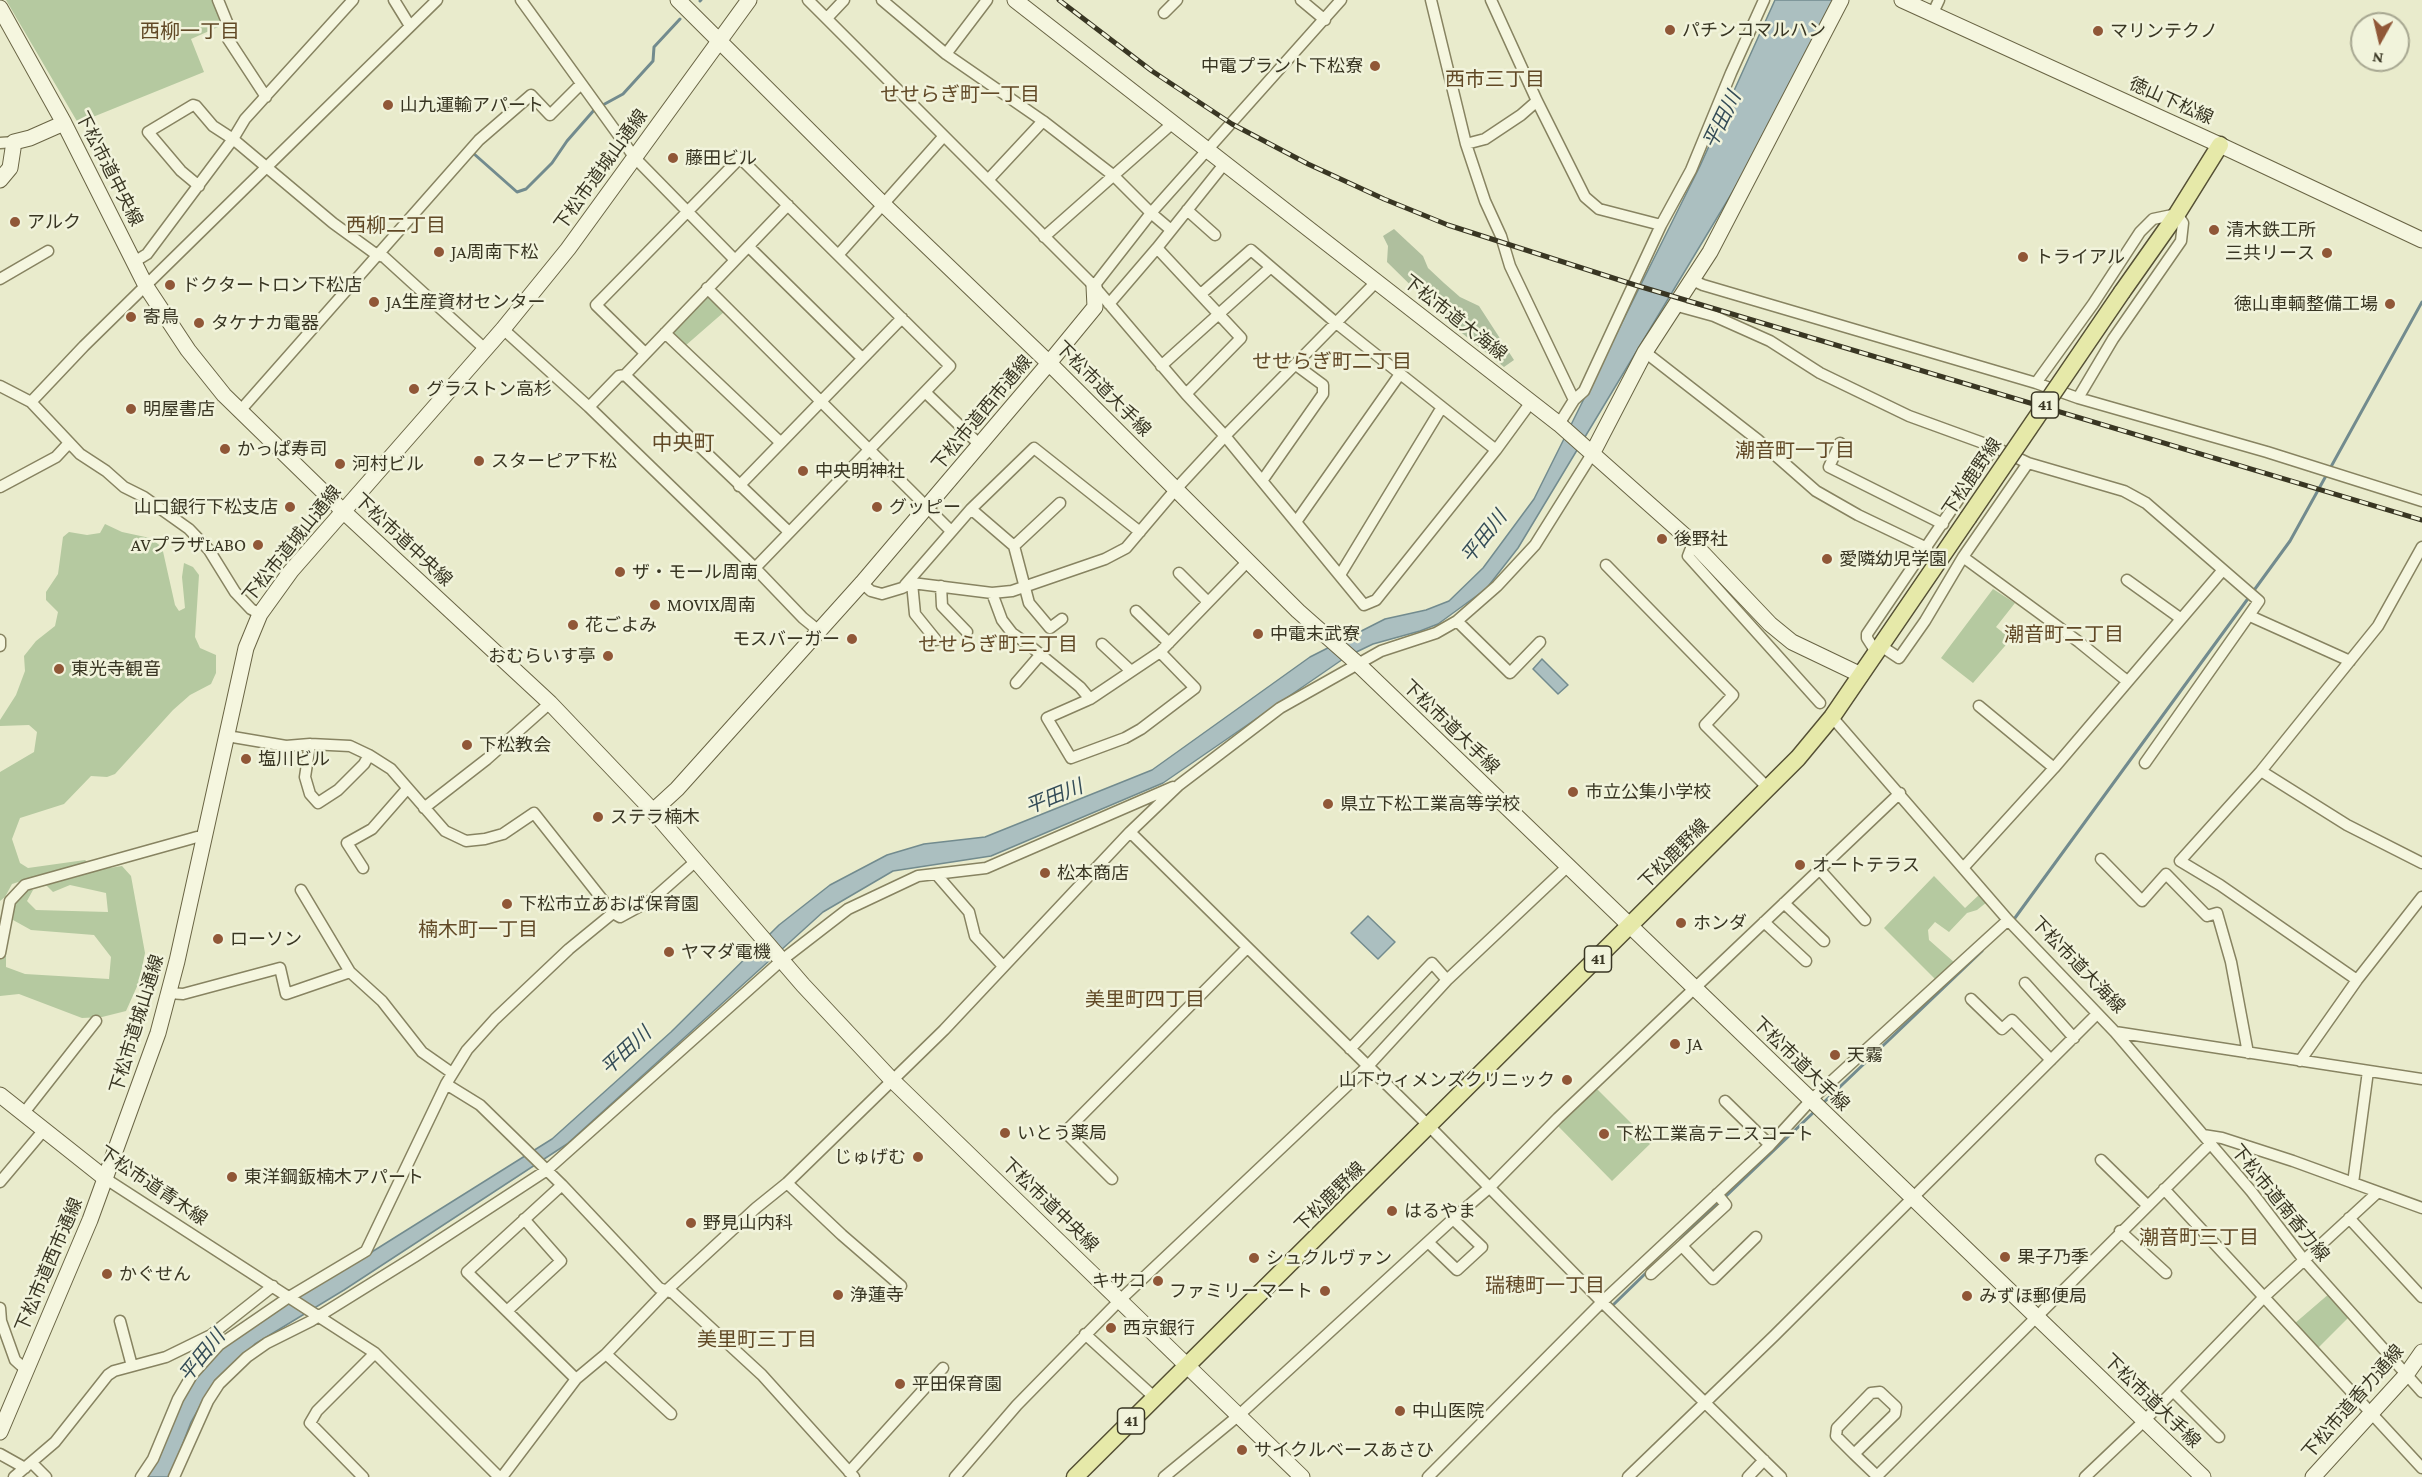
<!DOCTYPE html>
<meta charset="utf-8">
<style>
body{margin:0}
#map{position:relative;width:2422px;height:1477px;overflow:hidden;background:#e9ebcc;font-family:"Crimson Pro",serif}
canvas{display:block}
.north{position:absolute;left:2350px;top:12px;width:60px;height:60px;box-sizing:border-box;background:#f1f3db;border:2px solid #a7a791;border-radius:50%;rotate:188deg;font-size:16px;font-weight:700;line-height:24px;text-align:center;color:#393623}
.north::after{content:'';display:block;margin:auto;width:21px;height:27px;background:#905737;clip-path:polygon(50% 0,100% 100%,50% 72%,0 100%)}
</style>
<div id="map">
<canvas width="2422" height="1477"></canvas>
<div class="north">N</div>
</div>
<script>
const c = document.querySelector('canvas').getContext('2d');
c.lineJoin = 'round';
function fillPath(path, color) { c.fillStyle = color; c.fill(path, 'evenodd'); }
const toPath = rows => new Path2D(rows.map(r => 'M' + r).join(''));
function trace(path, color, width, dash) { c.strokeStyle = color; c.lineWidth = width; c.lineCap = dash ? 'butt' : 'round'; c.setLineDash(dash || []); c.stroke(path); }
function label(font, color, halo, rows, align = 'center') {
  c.font = font + ' "Crimson Pro","Noto Sans JP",serif'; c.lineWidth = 5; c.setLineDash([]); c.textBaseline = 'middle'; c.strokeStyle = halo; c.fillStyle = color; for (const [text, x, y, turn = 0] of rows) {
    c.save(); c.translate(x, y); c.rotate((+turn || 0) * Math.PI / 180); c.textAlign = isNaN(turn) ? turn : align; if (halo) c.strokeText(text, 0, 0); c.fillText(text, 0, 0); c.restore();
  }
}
fillPath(toPath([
 [6,0,215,0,225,24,191,39,204,72,78,123],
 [706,295,724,312,685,346,671,333],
 [105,524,122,532,150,538,162,547,175,605,179,611,185,608,182,577,184,563,193,567,199,575,195,637,200,648,216,655,216,673,211,684,190,695,173,710,115,774,107,777,91,776,64,804,20,818,12,839,20,863,28,868,85,860,97,870,122,866,131,876,145,953,139,982,126,1011,102,1017,82,1018,19,994,0,996,0,929,6,944,6,967,25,974,109,979,111,957,94,935,31,930,13,920,14,906,24,889,33,890,27,901,36,910,108,912,106,893,70,885,53,892,37,876,12,884,5,897,0,901,0,772,34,752,37,732,29,725,0,726,0,720,16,695,25,671,24,656,36,641,55,626,58,612,46,600,46,592,58,574,63,537,69,532,87,535,100,533],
 [1993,589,2015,603,1996,627,2011,639,1973,683,1941,658],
 [1934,876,1965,908,1980,894,1987,902,1977,910,1967,913,1949,932,1935,922,1928,930,1929,940,1955,963,1937,981,1884,928],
 [1596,1088,1651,1143,1612,1181,1558,1126],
 [2330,1293,2349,1317,2316,1350,2294,1324]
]), '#b5c9a0');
fillPath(toPath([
 [1394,229,1423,256,1428,268,1444,283,1460,297,1479,306,1514,360,1504,367,1447,321,1387,262,1388,246,1383,236]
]), '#afbf9e');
const water = toPath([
 [1775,0,1835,0,1741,178,1518,548,1486,589,1438,624,1420,631,1373,644,1346,657,1163,783,991,856,893,871,823,912,567,1144,344,1290,255,1344,208,1392,191,1422,174,1467,168,1477,147,1477,160,1456,180,1405,195,1380,223,1347,248,1326,343,1270,552,1139,671,1032,779,925,830,885,887,855,924,844,985,837,1152,770,1310,657,1385,619,1426,610,1449,601,1483,568,1534,499,1700,166,1775,0],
 [1542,659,1568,685,1558,694,1533,669,1542,659],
 [1368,916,1395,942,1378,959,1351,933,1368,916]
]);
fillPath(water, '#abbfc0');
trace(water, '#728b8e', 1.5);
trace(toPath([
 [700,1,701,0],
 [601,106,623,94,653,61,654,47,680,19],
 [472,154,473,153,517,192,526,189,552,163,567,141,595,109],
 [2012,922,2290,541,2422,302],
 [1822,1104,1982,951],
 [1724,1198,1815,1111],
 [1681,1239,1719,1202],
 [1613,1305,1648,1271]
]), '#728b8e', 3);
const street = toPath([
 [218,0,229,27,228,39,266,97],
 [394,0,410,26],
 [521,0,635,158,735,260],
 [808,0,1094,286,1186,394,1225,436,1364,605,1376,600,1496,450,1335,322,1251,250,1201,294],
 [882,0,946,54,1043,121,1114,176,1151,213,1171,230],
 [1301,0,1325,20],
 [1431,0,1466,144,1485,201,1501,236,1510,266,1574,400],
 [1491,0,1537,101,1585,197,1599,209,1661,225],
 [1164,13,1177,0],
 [1932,15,1939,0],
 [827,18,844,0],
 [946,54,987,0],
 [0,143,14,142],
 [1466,144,1485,139,1521,115,1537,101],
 [988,180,1043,121],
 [199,186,181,171,148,132,193,105,196,106,213,126,233,139,333,223,377,255,384,257,485,349],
 [1187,210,1215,235],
 [1044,237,1174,122],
 [749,247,862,358],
 [839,254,943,137],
 [134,262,147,254,233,139,245,119,353,0],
 [0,279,48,251],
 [1692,280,1703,285,2036,383,2078,398,2267,452,2422,501],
 [1094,286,1151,213,1341,0],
 [707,288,951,531],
 [1109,304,1157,248],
 [1674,305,1714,316,1770,341,1820,373,1909,416,1994,447,2028,463,2124,491,2146,503,2259,601,2145,763],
 [503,329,589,407,755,568,803,618,819,631],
 [665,333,780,442],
 [1645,352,1758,440,1816,491,1858,515,1927,548],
 [645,353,596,305,740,158,950,366,755,568],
 [1161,366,1271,267],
 [625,375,789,532],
 [2036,383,2093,304,2140,232,2153,219,2177,214,2183,223,2181,241,2113,339,2078,398],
 [0,386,31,402,80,454,106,471,124,487,144,497,189,529,209,550,235,592,251,609,260,614],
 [925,392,980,445],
 [1186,394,1241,338,1157,248,1225,163],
 [31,402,84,346,437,0],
 [589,407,619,376,625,375,788,205],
 [239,412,479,140,531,95,550,115,581,84],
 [1559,424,1574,400,1584,391,1661,225,1691,170,1731,73,1764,0],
 [1840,443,1829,467,1943,524],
 [1496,450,1531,402],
 [1262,481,1323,394,1323,385,1296,365],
 [739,486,902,318],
 [0,487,56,457,69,443],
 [971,509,1014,546,1029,603,1050,628,1062,619],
 [1296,522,1400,374],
 [1693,543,1688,556,1820,703],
 [1014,546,1060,503],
 [1963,557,2079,642,2127,681],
 [1606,565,1733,695,1705,725,1768,788],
 [1179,573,1208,602],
 [1340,575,1442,407],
 [2127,580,2180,618],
 [862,583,871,591,882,594,902,588,912,583,992,593,1012,591,1105,559,1126,548,1176,489,1225,436,1377,281],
 [912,583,915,614,936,640],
 [905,585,971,509,1034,448,1140,532],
 [941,586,942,606,967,632],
 [992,593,1002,620,1012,633,1029,645,1080,687,1090,699],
 [1136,611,1169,643],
 [2250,616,2350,661],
 [1457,621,1510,673,1540,642],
 [0,640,0,646],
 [1102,644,1131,671],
 [1881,646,1899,658,1925,621,1963,557,2028,463],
 [1160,652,1195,688,1141,729,1125,738,1071,758,1047,718,1090,699,1160,652,1248,561],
 [1876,652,1867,638,1867,634,1994,447],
 [1016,683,1041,654],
 [1979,706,2054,768],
 [1832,717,2008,920,2115,1032,2251,1191,2304,1260,2422,1392],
 [227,736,286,746,310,744,350,746,369,755,391,769,445,831,466,841,485,839,503,834,534,813,613,913,620,917,653,899,696,861],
 [310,744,305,777,310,794,318,803,338,790,364,764,369,755],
 [2261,771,2347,825,2422,863],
 [424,808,487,759,550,703],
 [1130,832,1429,1126,1602,1302,1781,1477],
 [2101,859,2142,901,2166,874,2207,916,2217,913,2231,962,2248,1053],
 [1964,867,2054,768,2222,571],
 [363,868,347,843,372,829,407,789],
 [1820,870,1865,920],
 [936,874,969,912,975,936,1003,966],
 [301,890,350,972,382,1001,422,1052,452,1073],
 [1784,903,1824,941],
 [1764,922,1806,961],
 [0,953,10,901,25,885,197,837,205,838],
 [2357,980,2220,885,2180,861,2261,771,2378,626,2422,547],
 [2025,983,2074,1038],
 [169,993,183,994,280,968,286,994,350,972],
 [1971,999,2002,1029,2012,1020,2051,1060],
 [2115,1032,2422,1079],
 [1350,1049,1432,963,1447,980],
 [2300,1061,2357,980,2422,897],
 [446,1084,480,1105,562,1185,659,1288,673,1293,762,1375,854,1477],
 [1725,1101,1770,1145],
 [23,1114,96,1021],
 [2203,1135,2222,1138,2293,1161,2422,1208],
 [2101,1160,2147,1205],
 [106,1179,375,1353,499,1477],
 [1112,1179,1065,1132,1247,948],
 [0,1182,43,1131],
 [787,1183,842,1235,901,1286],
 [2353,1183,2368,1071],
 [562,1185,467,1272,576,1379],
 [2164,1189,2422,1468],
 [2349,1218,2422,1297],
 [2120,1231,2166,1273],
 [1428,1242,1457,1270,1482,1247,1453,1219],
 [1682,1246,1713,1279,1756,1237],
 [1651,1274,1726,1205,1717,1194],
 [0,1308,1,1321,15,1360,26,1370],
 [508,1310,561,1261,524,1219],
 [120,1321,132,1366],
 [1085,1334,1154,1397],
 [606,1354,671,1414],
 [2173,1391,2219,1437],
 [0,1454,25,1468],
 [1854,1454,1895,1414,1896,1407,1880,1392,1871,1393,1837,1428,1836,1436,1854,1454,1877,1476],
 [32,1463,46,1477],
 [849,1472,943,1368],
 [14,1477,55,1442,108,1375,114,1371,166,1357,211,1335,273,1286],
 [141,1477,153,1459,178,1399,192,1375,219,1345,289,1297,366,1251,446,1084,467,1050,495,1019,569,949,613,913],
 [174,1477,208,1401,219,1384,247,1357,267,1343,311,1321,414,1257,547,1170,782,960,848,909,918,876,986,868,1173,787],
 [363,1477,310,1423,317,1411,375,1353],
 [502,1477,576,1379,606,1354,667,1290,756,1208,787,1183,944,1030,1130,832,1179,785,1280,708,1381,651,1436,633,1457,621,1497,586,1535,545,1592,454],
 [955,1477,1017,1405,1120,1300,1368,1066,1447,980,1568,866],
 [1164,1477,1238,1416,1453,1219,1489,1188,1558,1118,1900,793],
 [1428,1477,1602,1302,1770,1145,1811,1100,2008,920],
 [1628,1477,1774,1336,2096,1015],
 [1748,1477,1764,1460],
 [1876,1477,2210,1144],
 [2085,1477,2145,1420,2264,1297,2378,1192]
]);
const secondary = toPath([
 [678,0,882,203,1049,363,1298,611,1358,664,2203,1477],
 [1015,0,1559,424,1693,543,1770,624,1792,642,1861,675],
 [1902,0,2220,145,2422,240],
 [0,8,64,123,147,288,188,350,224,395,343,511,550,703,653,811,803,985,891,1079,1302,1477],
 [0,180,10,168,14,142,30,138,64,123],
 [1592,454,1645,352,1710,252,1841,0],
 [653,811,677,789,862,583,1049,363,1095,307,1094,286],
 [0,1095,106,1179],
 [0,1432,90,1220,158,1033,177,961,246,648,260,614,291,571,503,329,568,249,749,0],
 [2313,1477,2406,1375,2422,1352]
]);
const primary = toPath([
 [2122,292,2177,214,2220,145],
 [1075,1477,1798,758,1832,717,1968,518]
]);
trace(street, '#878361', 13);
trace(secondary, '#696444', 17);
trace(primary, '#555034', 19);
trace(street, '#f5f6df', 10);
trace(secondary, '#f5f6df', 15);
trace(primary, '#e6e9a9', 16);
const rail = toPath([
 [1059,0,1152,71,1232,124,1308,164,1384,199,1448,225,1635,285,2422,520]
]);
trace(rail, '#393623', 5);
trace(rail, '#f1f3db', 3, [9]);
const primaryBridge = toPath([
 [1968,518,2122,292]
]);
trace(primaryBridge, '#555034', 19, []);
trace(primaryBridge, '#e6e9a9', 16);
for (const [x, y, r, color] of [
 [1670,30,6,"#905737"],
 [2098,31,6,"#905737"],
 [1375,66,6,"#905737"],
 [388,105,6,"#905737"],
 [673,158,6,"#905737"],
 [15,222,6,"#905737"],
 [2214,230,6,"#905737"],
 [439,252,6,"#905737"],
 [2327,253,6,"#905737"],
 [2023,257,6,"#905737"],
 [170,285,6,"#905737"],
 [374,302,6,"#905737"],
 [2390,304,6,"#905737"],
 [131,317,6,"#905737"],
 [199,323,6,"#905737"],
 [414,389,6,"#905737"],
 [131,409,6,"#905737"],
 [225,449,6,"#905737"],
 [479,461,6,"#905737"],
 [340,464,6,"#905737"],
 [803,471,6,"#905737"],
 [290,507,6,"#905737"],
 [877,507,6,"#905737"],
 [1662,539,6,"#905737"],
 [258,545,6,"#905737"],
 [1827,559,6,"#905737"],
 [620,572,6,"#905737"],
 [655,605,6,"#905737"],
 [573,625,6,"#905737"],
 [1258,634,6,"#905737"],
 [852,639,6,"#905737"],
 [608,656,6,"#905737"],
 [59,669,6,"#905737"],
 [467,745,6,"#905737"],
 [246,759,6,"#905737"],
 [1573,792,6,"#905737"],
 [1328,804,6,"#905737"],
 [598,817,6,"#905737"],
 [1800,865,6,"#905737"],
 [1045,873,6,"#905737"],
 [507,904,6,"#905737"],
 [1681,923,6,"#905737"],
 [218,939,6,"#905737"],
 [669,952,6,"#905737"],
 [1675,1044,6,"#905737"],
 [1835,1055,6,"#905737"],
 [1567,1080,6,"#905737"],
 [1005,1133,6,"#905737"],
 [1604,1134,6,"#905737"],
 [918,1157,6,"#905737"],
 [232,1177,6,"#905737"],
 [1392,1211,6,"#905737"],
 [691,1223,6,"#905737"],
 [2005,1257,6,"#905737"],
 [1254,1258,6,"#905737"],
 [107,1274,6,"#905737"],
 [1158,1281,6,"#905737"],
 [1325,1291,6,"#905737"],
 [838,1295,6,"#905737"],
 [1967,1296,6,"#905737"],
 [1111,1328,6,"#905737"],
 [900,1384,6,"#905737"],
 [1400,1411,6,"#905737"],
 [1242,1450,6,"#905737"]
]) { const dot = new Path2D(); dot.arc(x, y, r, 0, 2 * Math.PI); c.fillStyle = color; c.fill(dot); trace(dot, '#f1f3db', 2); }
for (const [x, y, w] of [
 [2045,405,27],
 [1598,959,27],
 [1131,1421,27]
]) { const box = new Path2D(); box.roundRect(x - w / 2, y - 13, w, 26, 4.5); c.fillStyle = '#f1f3db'; c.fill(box); trace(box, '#393623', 1.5); }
label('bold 16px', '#393623', null, [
 ["41",2045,405],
 ["41",1598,959],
 ["41",1131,1421]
]);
label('18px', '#393623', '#f1f3db', [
 ["パチンコマルハン",1682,30],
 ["マリンテクノ",2110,31],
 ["中電プラント下松寮",1363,66,"right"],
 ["山九運輸アパート",400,105],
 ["藤田ビル",685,158],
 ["アルク",27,222],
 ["清木鉄工所",2226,230],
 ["JA周南下松",451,252],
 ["三共リース",2315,253,"right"],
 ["トライアル",2035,257],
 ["ドクタートロン下松店",182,285],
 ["JA生産資材センター",386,302],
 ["徳山車輌整備工場",2378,304,"right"],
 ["寄鳥",143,317],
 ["タケナカ電器",211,323],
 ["グラストン高杉",426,389],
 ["明屋書店",143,409],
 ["かっぱ寿司",237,449],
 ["スターピア下松",491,461],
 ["河村ビル",352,464],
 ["中央明神社",815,471],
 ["山口銀行下松支店",278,507,"right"],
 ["グッピー",889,507],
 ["後野社",1674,539],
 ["AVプラザLABO",246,545,"right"],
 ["愛隣幼児学園",1839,559],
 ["ザ・モール周南",632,572],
 ["MOVIX周南",667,605],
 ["花ごよみ",585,625],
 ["中電末武寮",1270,634],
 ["モスバーガー",840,639,"right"],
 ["おむらいす亭",596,656,"right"],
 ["東光寺観音",71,669],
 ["下松教会",479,745],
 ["塩川ビル",258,759],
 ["市立公集小学校",1585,792],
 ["県立下松工業高等学校",1340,804],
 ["ステラ楠木",610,817],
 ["オートテラス",1812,865],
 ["松本商店",1057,873],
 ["下松市立あおば保育園",519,904],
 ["ホンダ",1693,923],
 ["ローソン",230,939],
 ["ヤマダ電機",681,952],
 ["JA",1687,1044],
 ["天霧",1847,1055],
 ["山下ウィメンズクリニック",1555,1080,"right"],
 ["いとう薬局",1017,1133],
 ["下松工業高テニスコート",1616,1134],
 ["じゅげむ",906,1157,"right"],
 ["東洋鋼鈑楠木アパート",244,1177],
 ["はるやま",1404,1211],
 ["野見山内科",703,1223],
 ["果子乃季",2017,1257],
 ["シュクルヴァン",1266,1258],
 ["かぐせん",119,1274],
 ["キサコ",1146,1281,"right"],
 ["ファミリーマート",1313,1291,"right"],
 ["浄蓮寺",850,1295],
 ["みずほ郵便局",1979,1296],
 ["西京銀行",1123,1328],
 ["平田保育園",912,1384],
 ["中山医院",1412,1411],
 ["サイクルベースあさひ",1254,1450]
], 'left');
label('18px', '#393623', '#f1f3db', [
 ["徳山下松線",2171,101,24],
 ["下松市道中央線",109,169,63],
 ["下松市道城山通線",601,170,-54],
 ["下松市道大海線",1455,318,38],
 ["下松市道大手線",1103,389,45],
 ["下松市道西市通線",982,413,-50],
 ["下松鹿野線",1972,477,-56],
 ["下松市道中央線",403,540,43],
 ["下松市道城山通線",292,544,-51],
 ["下松市道大手線",1451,727,44],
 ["下松鹿野線",1674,854,-45],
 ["下松市道大海線",2078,965,46],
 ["下松市道城山通線",137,1024,-73],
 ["下松市道大手線",1801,1064,44],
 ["下松市道青木線",153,1186,34],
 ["下松鹿野線",1330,1197,-45],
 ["下松市道南香力線",2280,1203,51],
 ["下松市道中央線",1050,1205,44],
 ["下松市道西市通線",49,1265,-67],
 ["下松市道大手線",2152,1401,44],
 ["下松市道香力通線",2353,1402,-49]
]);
label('20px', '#614926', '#f1f3db', [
 ["西柳一丁目",190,32],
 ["西市三丁目",1495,80],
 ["せせらぎ町一丁目",960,95],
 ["西柳二丁目",396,226],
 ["せせらぎ町二丁目",1332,362],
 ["潮音町一丁目",1795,451],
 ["潮音町二丁目",2064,635],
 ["せせらぎ町三丁目",998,645],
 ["楠木町一丁目",478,930],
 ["美里町四丁目",1145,1000],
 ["潮音町三丁目",2199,1238],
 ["瑞穂町一丁目",1545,1286],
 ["美里町三丁目",757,1340]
]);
label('italic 20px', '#344c57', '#f1f3db', [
 ["平田川",1722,120,-64],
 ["平田川",1484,537,-52],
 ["平田川",1054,797,-22],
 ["平田川",626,1051,-43],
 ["平田川",202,1356,-51]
]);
label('21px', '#614926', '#f1f3db', [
 ["中央町",683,444]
]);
</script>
